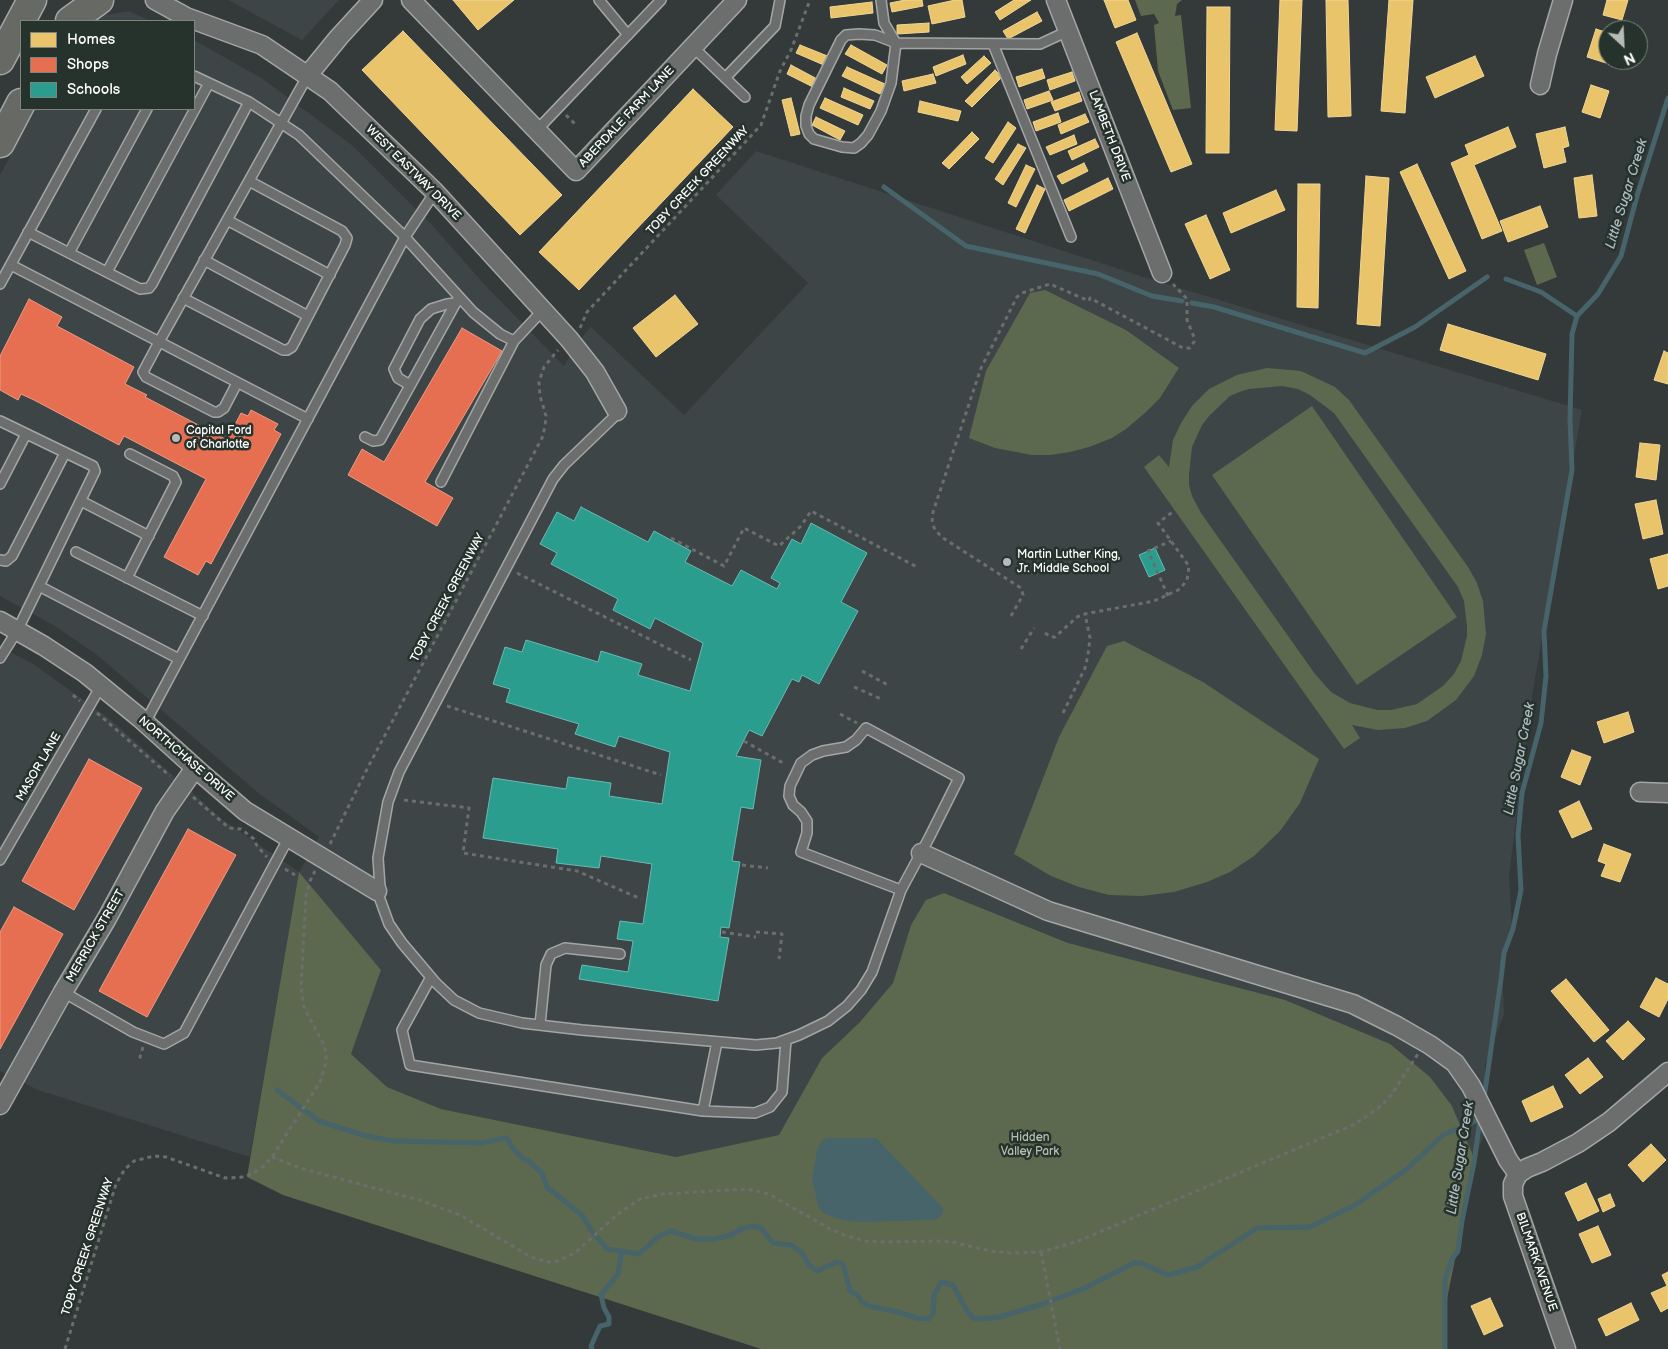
<!DOCTYPE html>
<style>
body{margin:0}
#map{position:relative;width:1668px;height:1349px;overflow:hidden;background:#343939;font-family:"Balsamiq Sans",sans-serif}
canvas{display:block}
.legend{position:absolute;left:20px;top:20px;width:175px;height:90px;box-sizing:border-box;background:#26332d;border:1px solid #7d8581;margin:0;padding:6px 9px;list-style:none;font-size:15px;color:#fff}
.legend li{display:flex;align-items:center;gap:10px;height:25px}
.legend b{width:25px;border:1px solid #7d8581}
.north{position:absolute;left:1598px;top:20px;width:50px;height:50px;box-sizing:border-box;background:#26332d;border:1px solid #7d8581;border-radius:50%;rotate:155deg;font-size:14px;font-weight:700;line-height:20px;text-align:center;color:#fff}
.north::after{content:'';display:block;margin:auto;width:18px;height:22px;background:#b8baba;clip-path:polygon(50% 0,100% 100%,50% 72%,0 100%)}
</style>
<div id="map">
<canvas width="1668" height="1349"></canvas>
<ul class="legend">
<li><b style="height:14px;background:#e9c46a"></b>Homes</li>
<li><b style="height:14px;background:#e76f51"></b>Shops</li>
<li><b style="height:14px;background:#2a9d8f"></b>Schools</li>
</ul>
<div class="north">N</div>
</div>
<script>
const c = document.querySelector('canvas').getContext('2d');
c.lineJoin = 'round';
function fillPath(path, color) { c.fillStyle = color; c.fill(path, 'evenodd'); }
const toPath = rows => new Path2D(rows.map(r => 'M' + r).join(''));
function trace(path, color, width, dash) { c.strokeStyle = color; c.lineWidth = width; c.lineCap = dash ? 'butt' : 'round'; c.setLineDash(dash || []); c.stroke(path); }
function label(font, color, halo, rows, align = 'center') {
  c.font = font + ' "Balsamiq Sans",sans-serif'; c.lineWidth = 5; c.setLineDash([]); c.textBaseline = 'middle'; c.strokeStyle = halo; c.fillStyle = color; for (const [text, x, y, turn = 0] of rows) {
    c.save(); c.translate(x, y); c.rotate((+turn || 0) * Math.PI / 180); c.textAlign = isNaN(turn) ? turn : align; if (halo) c.strokeText(text, 0, 0); c.fillText(text, 0, 0); c.restore();
  }
}
fillPath(toPath([
 [228,0,339,0,302,40],
 [129,11,151,21,83,21,85,18],
 [194,40,263,79,353,146,433,226,485,285,564,366,577,343,591,327,684,415,808,283,716,195,756,151,1147,278,1582,410,1530,708,1509,876,1512,928,1502,961,1504,1014,1485,1064,1486,1130,1475,1160,1452,1106,1068,943,944,893,911,925,893,983,859,1023,822,1058,780,1135,676,1157,441,1109,387,1087,351,1054,381,970,299,873,250,1157,38,1090,0,1071,0,647,32,663,110,719,223,820,299,872,319,837,257,792,97,655,55,626,0,596,0,175,36,109,194,109]
]), '#3d4547');
fillPath(toPath([
 [1135,0,1182,0,1177,4,1175,16,1181,15,1191,108,1173,110,1158,71,1154,25,1159,23,1154,14,1141,16],
 [1544,243,1557,277,1537,285,1524,250],
 [1045,290,1126,330,1179,368,1175,374,1160,398,1146,412,1126,429,1112,438,1089,447,1070,452,1050,455,1032,455,995,448,969,438,986,371,1030,293],
 [1267,368,1301,371,1335,387,1349,400,1468,567,1477,583,1483,601,1486,634,1482,655,1474,676,1456,700,1427,721,1405,728,1378,730,1352,725,1360,738,1344,749,1144,467,1159,455,1169,467,1173,440,1181,423,1192,406,1209,389,1237,375],
 [1282,386,1298,389,1310,395,1334,413,1458,587,1464,601,1467,626,1467,636,1461,661,1454,674,1443,686,1417,704,1391,710,1377,710,1350,703,1331,692,1315,674,1201,513,1192,496,1189,485,1189,475,1192,447,1202,425,1209,416,1230,396,1242,391,1249,389],
 [1312,406,1457,617,1357,685,1212,475],
 [1124,641,1203,682,1319,759,1300,803,1280,831,1254,856,1230,872,1207,882,1174,892,1142,896,1109,895,1079,887,1051,876,1014,854,1059,737,1107,646],
 [299,872,381,970,351,1054,387,1087,441,1109,676,1157,779,1135,822,1058,859,1023,893,983,911,925,926,900,944,893,1068,943,1285,1000,1390,1044,1430,1077,1452,1106,1475,1160,1446,1304,1447,1349,761,1349,283,1195,247,1177]
]), '#5c694f');
fillPath(toPath([
 [828,1138,876,1138,943,1208,943,1212,938,1219,932,1220,857,1222,835,1218,824,1213,819,1208,812,1179,818,1147,823,1140]
]), '#466469');
const homes = toPath([
 [453,0,514,0,478,30,453,0],
 [905,0,922,0,923,6,892,12,890,3,905,0],
 [955,0,962,0,965,17,932,24,928,6,955,0],
 [1014,0,1031,0,1000,20,995,12,1014,0],
 [1104,0,1128,0,1136,20,1115,28,1104,0],
 [1280,0,1302,0,1297,131,1275,130,1280,0],
 [1326,0,1348,0,1351,116,1328,117,1326,0],
 [1389,0,1413,0,1405,113,1381,111,1389,0],
 [1607,0,1628,0,1622,20,1603,15,1607,0],
 [872,2,873,13,831,18,830,7,872,2],
 [1207,7,1230,7,1229,153,1206,153,1207,7],
 [1037,12,1042,21,1008,39,1003,31,1037,12],
 [929,23,929,32,897,34,897,25,929,23],
 [1596,29,1608,33,1608,56,1606,63,1587,57,1596,29],
 [403,31,562,195,520,235,362,70,403,31],
 [1137,33,1192,164,1171,172,1116,42,1137,33],
 [800,45,830,57,826,66,796,53,800,45],
 [851,45,887,65,882,74,845,54,851,45],
 [963,55,966,64,936,76,933,67,963,55],
 [984,56,991,63,967,84,961,77,984,56],
 [1475,56,1484,76,1435,98,1426,77,1475,56],
 [791,65,819,80,815,88,787,74,791,65],
 [847,67,885,84,880,94,842,76,847,67],
 [1042,69,1045,78,1019,87,1016,77,1042,69],
 [995,70,1002,77,972,107,965,101,995,70],
 [1072,72,1075,81,1050,90,1047,80,1072,72],
 [933,74,936,83,904,91,902,81,933,74],
 [1591,85,1609,91,1600,118,1582,112,1591,85],
 [844,88,874,101,870,109,841,97,844,88],
 [693,89,733,127,579,290,539,252,693,89],
 [1049,91,1053,100,1027,109,1024,100,1049,91],
 [1079,92,1082,101,1055,111,1051,102,1079,92],
 [791,98,800,134,791,136,782,100,791,98],
 [825,98,863,115,858,125,820,108,825,98],
 [920,101,961,111,958,121,918,112,920,101],
 [1058,113,1061,122,1036,131,1033,122,1058,113],
 [1085,114,1089,122,1061,134,1058,125,1085,114],
 [816,117,845,131,840,140,812,125,816,117],
 [1008,122,1016,128,993,163,985,158,1008,122],
 [1508,127,1516,147,1474,165,1502,231,1482,239,1451,163,1469,155,1465,145,1508,127],
 [1565,127,1569,146,1563,148,1566,162,1544,168,1536,134,1565,127],
 [972,132,979,139,949,169,942,163,972,132],
 [1074,135,1077,144,1050,155,1046,147,1074,135],
 [1095,139,1099,147,1072,160,1068,151,1095,139],
 [1018,144,1026,148,1003,185,995,179,1018,144],
 [1084,163,1088,171,1062,184,1057,176,1084,163],
 [1417,164,1466,271,1449,279,1400,172,1417,164],
 [1026,165,1035,169,1016,207,1008,203,1026,165],
 [1592,175,1597,216,1579,218,1574,178,1592,175],
 [1366,176,1389,178,1380,326,1357,324,1366,176],
 [1108,178,1113,189,1069,211,1064,200,1108,178],
 [1298,184,1320,184,1318,308,1297,307,1298,184],
 [1037,185,1045,189,1025,233,1016,229,1037,185],
 [1276,190,1285,210,1231,233,1223,213,1276,190],
 [1540,206,1548,227,1508,242,1500,221,1540,206],
 [1206,215,1230,270,1210,279,1185,224,1206,215],
 [675,295,698,324,656,357,633,328,675,295],
 [1448,324,1546,354,1538,380,1440,350,1448,324],
 [1664,351,1668,353,1668,384,1654,380,1664,351],
 [1640,443,1660,445,1656,480,1636,477,1640,443],
 [1656,500,1663,534,1643,539,1635,504,1656,500],
 [1668,554,1668,586,1658,589,1650,559,1668,554],
 [1628,712,1634,732,1604,743,1597,722,1628,712],
 [1572,750,1591,757,1580,785,1561,777,1572,750],
 [1579,801,1592,829,1572,838,1559,811,1579,801],
 [1604,844,1631,854,1620,882,1601,876,1606,864,1598,861,1604,844],
 [1656,978,1668,984,1668,999,1659,1017,1640,1007,1656,978],
 [1566,979,1609,1030,1594,1042,1551,991,1566,979],
 [1628,1021,1645,1039,1623,1060,1606,1041,1628,1021],
 [1588,1058,1603,1077,1580,1094,1565,1075,1588,1058],
 [1553,1086,1563,1107,1531,1122,1522,1101,1553,1086],
 [1651,1144,1666,1160,1643,1182,1628,1165,1651,1144],
 [1586,1183,1599,1211,1578,1221,1565,1193,1586,1183],
 [1610,1194,1615,1206,1603,1212,1598,1199,1610,1194],
 [1598,1226,1611,1255,1592,1263,1579,1234,1598,1226],
 [1668,1272,1668,1308,1661,1312,1651,1293,1667,1286,1662,1275,1668,1272],
 [1490,1298,1503,1326,1484,1335,1471,1306,1490,1298],
 [1631,1303,1639,1320,1606,1336,1598,1319,1631,1303]
]);
fillPath(homes, '#e9c46a');
trace(homes, '#f0d697', 1);
const shops = toPath([
 [29,299,62,317,57,326,134,367,125,384,147,395,145,397,227,440,241,413,248,416,251,410,278,424,274,430,281,434,211,564,206,561,198,575,164,557,206,479,124,436,119,445,34,400,21,394,18,400,0,390,0,356,29,299],
 [462,328,502,351,425,482,453,498,437,526,348,475,362,449,384,462,462,328],
 [89,759,142,788,74,910,22,881,89,759],
 [188,829,236,855,147,1017,99,991,188,829],
 [14,907,63,934,0,1049,0,932,14,907]
]);
fillPath(shops, '#e76f51');
trace(shops, '#ee9a85', 1);
const schools = toPath([
 [581,507,648,542,654,531,691,551,685,562,732,586,741,570,777,589,780,583,771,578,792,539,801,544,811,523,867,553,841,602,858,611,819,684,802,675,799,682,792,679,762,736,749,730,736,756,761,760,753,809,741,807,732,861,740,862,729,928,721,927,720,937,729,938,718,1001,579,979,582,965,628,972,633,941,617,939,620,921,643,924,652,864,601,856,599,868,556,863,558,849,483,838,493,778,566,789,568,777,611,783,609,796,662,804,670,752,619,736,615,747,575,734,579,724,506,702,510,689,493,684,505,647,522,652,526,640,598,662,601,651,642,664,638,675,690,691,703,643,655,618,650,629,613,610,618,599,551,564,557,553,540,544,557,512,574,521,581,507],
 [1155,548,1165,570,1149,577,1139,555,1155,548]
]);
fillPath(schools, '#2a9d8f');
trace(schools, '#6abab1', 1);
trace(toPath([
 [884,187,966,246,1098,274,1152,296,1182,301],
 [1506,279,1541,292,1577,316],
 [1192,303,1214,307,1365,353,1415,327,1487,277],
 [277,1090,319,1121,366,1136,394,1141,481,1143,507,1138,512,1147,521,1157,529,1161,542,1173,547,1187,582,1215,591,1230,607,1249,639,1254,659,1236,671,1231,696,1239,714,1239,731,1235,741,1229,754,1226,761,1228,773,1243,791,1245,802,1253,809,1265,817,1271,837,1262,843,1264,850,1291,858,1295,861,1301,869,1306,898,1312,917,1318,928,1319,933,1314,934,1295,941,1282,953,1285,967,1311,973,1318,982,1319,999,1317,1040,1305,1085,1288,1134,1263,1141,1263,1168,1275,1197,1267,1257,1228,1310,1227,1355,1205,1407,1169,1443,1135,1480,1119],
 [1484,1098,1501,979,1504,953,1513,929,1521,890,1518,835,1522,793,1541,723,1546,676,1544,631,1572,470,1570,419,1572,334,1577,316,1598,294,1621,256,1637,196,1668,98],
 [592,1349,591,1346,600,1326,609,1324,609,1317,604,1308,601,1295,618,1274,622,1251],
 [1445,1349,1445,1279,1452,1259,1458,1251,1462,1221,1474,1163,1480,1119]
]), '#466469', 5);
const lane = toPath([
 [599,0,628,35],
 [881,0,884,23,896,43,891,83,881,111,868,135,861,143,854,148,842,147,814,139,809,134,806,126,806,116,809,105,841,40,846,35,859,34,875,35,896,43,1040,44,1068,31],
 [993,44,1071,237],
 [693,47,745,97],
 [194,76,249,102,299,135,403,235,473,312,500,334,514,341],
 [725,78,775,26,780,0],
 [536,131,661,0],
 [227,220,330,275],
 [28,232,140,289,149,288,152,284,249,102],
 [69,253,147,109],
 [204,260,308,316],
 [11,265,308,419],
 [107,272,209,83],
 [0,284,96,109],
 [183,298,283,350,287,350,292,347,345,245,347,238,342,231,249,181],
 [237,383,224,408,218,412,214,412,146,377,143,372,159,342,308,75],
 [410,385,398,378,394,369,420,319,431,309,447,304,456,303],
 [617,411,616,415,564,465,553,479,399,772,388,802,378,858,380,887,377,891,389,924,402,943,435,982,454,1000,479,1013,522,1023,582,1030,756,1045,777,1043,799,1035,828,1021,847,1006,861,990,872,972,901,890],
 [0,421,93,466,95,471,17,631,0,658],
 [365,437,373,441,380,440,459,297],
 [441,482,514,341,543,310],
 [0,484,26,434],
 [81,501,149,536],
 [76,552,203,616],
 [0,560,6,561,12,556,65,453],
 [127,578,176,482,173,476,130,454],
 [39,586,179,659],
 [145,723,405,237,435,192],
 [866,728,959,778,929,838,901,890,801,852,807,833,807,821,801,812,793,805,789,796,790,786,801,763,812,755,823,751,846,747,856,740,866,728],
 [0,860,101,686],
 [431,977,402,1030,410,1065,703,1111],
 [63,992,133,1032,164,1044,184,1033,289,837],
 [540,1025,546,965,551,954,565,948,620,954],
 [717,1042,703,1111,755,1113,770,1107,782,1092,786,1040]
]);
const street = toPath([
 [155,0,186,17,262,45,330,91,435,192,569,339,595,372,617,411],
 [411,0,576,171,737,0],
 [1056,0,1162,273],
 [308,75,339,37,373,0],
 [1540,85,1547,54,1563,0],
 [0,621,44,646,85,673,140,718,202,774,245,811,377,891],
 [1640,792,1668,793],
 [921,853,1048,911,1353,1004,1397,1026,1430,1045,1455,1063,1471,1086,1508,1160,1518,1174],
 [0,1105,63,992,106,920,165,811,195,768],
 [1566,1349,1513,1196,1513,1184,1518,1174,1527,1168,1542,1162,1578,1143,1609,1122,1668,1072]
]);
const primary = toPath([
 [70,21,99,0],
 [0,60,32,0],
 [0,143,21,103]
]);
trace(lane, '#a4a6a6', 12);
trace(street, '#a4a6a6', 21);
trace(primary, '#a4a6a6', 31);
trace(toPath([
 [566,115,576,125],
 [580,328,587,312,761,125,780,71,791,50,810,0],
 [671,538,724,566,744,528,779,546,801,526,811,511,917,567],
 [517,573,691,660],
 [1168,596,1148,551,1171,541],
 [1011,616,1023,595,1021,588,943,538,935,530,932,522,933,512,981,368,1017,297,1022,293,1050,284,1089,301,1090,298,1183,348,1190,348,1194,342,1194,337,1187,320,1187,299,1173,284],
 [1045,633,1051,637,1055,637,1077,617,1085,614,1154,601,1180,589,1187,580,1189,566,1158,523,1175,510],
 [1021,649,1034,628],
 [862,671,888,685],
 [854,687,881,699],
 [73,695,80,701],
 [447,706,661,775],
 [97,713,170,776],
 [1063,713,1085,668,1088,655,1090,638,1085,614],
 [840,714,857,723],
 [744,741,785,764],
 [193,797,229,828,241,829,254,839,257,846,267,857],
 [404,800,469,808,463,853,577,871,641,899],
 [330,844,366,771,542,438,545,427,546,416,540,396,539,382,544,367,558,350],
 [742,865,768,868],
 [285,869,295,875],
 [722,932,756,937],
 [756,932,782,934,779,959],
 [143,1047,140,1057,145,1059],
 [272,1157,300,1168,419,1200,460,1215,531,1257,548,1262,558,1261,575,1253,618,1214,640,1199,663,1194,747,1189,769,1194,830,1229,846,1236,866,1241,886,1242,938,1241,952,1242,990,1251,1010,1253,1041,1252,1076,1242,1355,1124,1381,1106,1392,1094,1418,1054],
 [1041,1252,1060,1349],
 [65,1349,116,1184,125,1169,134,1161,154,1156,166,1157,225,1178,244,1177,255,1172,264,1166,272,1157,320,1082,326,1062,326,1053,324,1045,304,1007,301,987,306,896,310,881,315,871]
]), '#6b6e6d', 3, [4, 4]);
trace(lane, '#6b6e6d', 9);
trace(street, '#6b6e6d', 18);
trace(primary, '#676965', 28);
for (const [x, y, r, color] of [
 [176,438,5,"#b8baba"],
 [1007,562,5,"#b8baba"]
]) { const dot = new Path2D(); dot.arc(x, y, r, 0, 2 * Math.PI); c.fillStyle = color; c.fill(dot); trace(dot, '#26332d', 2); }
label('12px', '#fff', '#26332d', [
 ["ABERDALE FARM LANE",627,117,-47],
 ["LAMBETH DRIVE",1109,136,69],
 ["WEST EASTWAY DRIVE",413,173,45],
 ["TOBY CREEK GREENWAY",698,181,-47],
 ["TOBY CREEK GREENWAY",448,598,-62],
 ["NORTHCHASE DRIVE",186,759,41],
 ["MASOR LANE",39,767,-60],
 ["MERRICK STREET",96,936,-60],
 ["TOBY CREEK GREENWAY",88,1247,-72],
 ["BILMARK AVENUE",1536,1262,71]
]);
label('12px', '#fff', '#26332d', [
 ["Capital Ford",186,431],
 ["of Charlotte",186,445],
 ["Martin Luther King,",1017,555],
 ["Jr. Middle School",1017,569]
], 'left');
label('12px', '#b8bfb2', '#26332d', [
 ["Hidden",1030,1138],
 ["Valley Park",1030,1152]
]);
label('italic 14px', '#adbbbe', '#26332d', [
 ["Little Sugar Creek",1627,194,-73],
 ["Little Sugar Creek",1520,759,-79],
 ["Little Sugar Creek",1461,1158,-81]
]);
</script>
